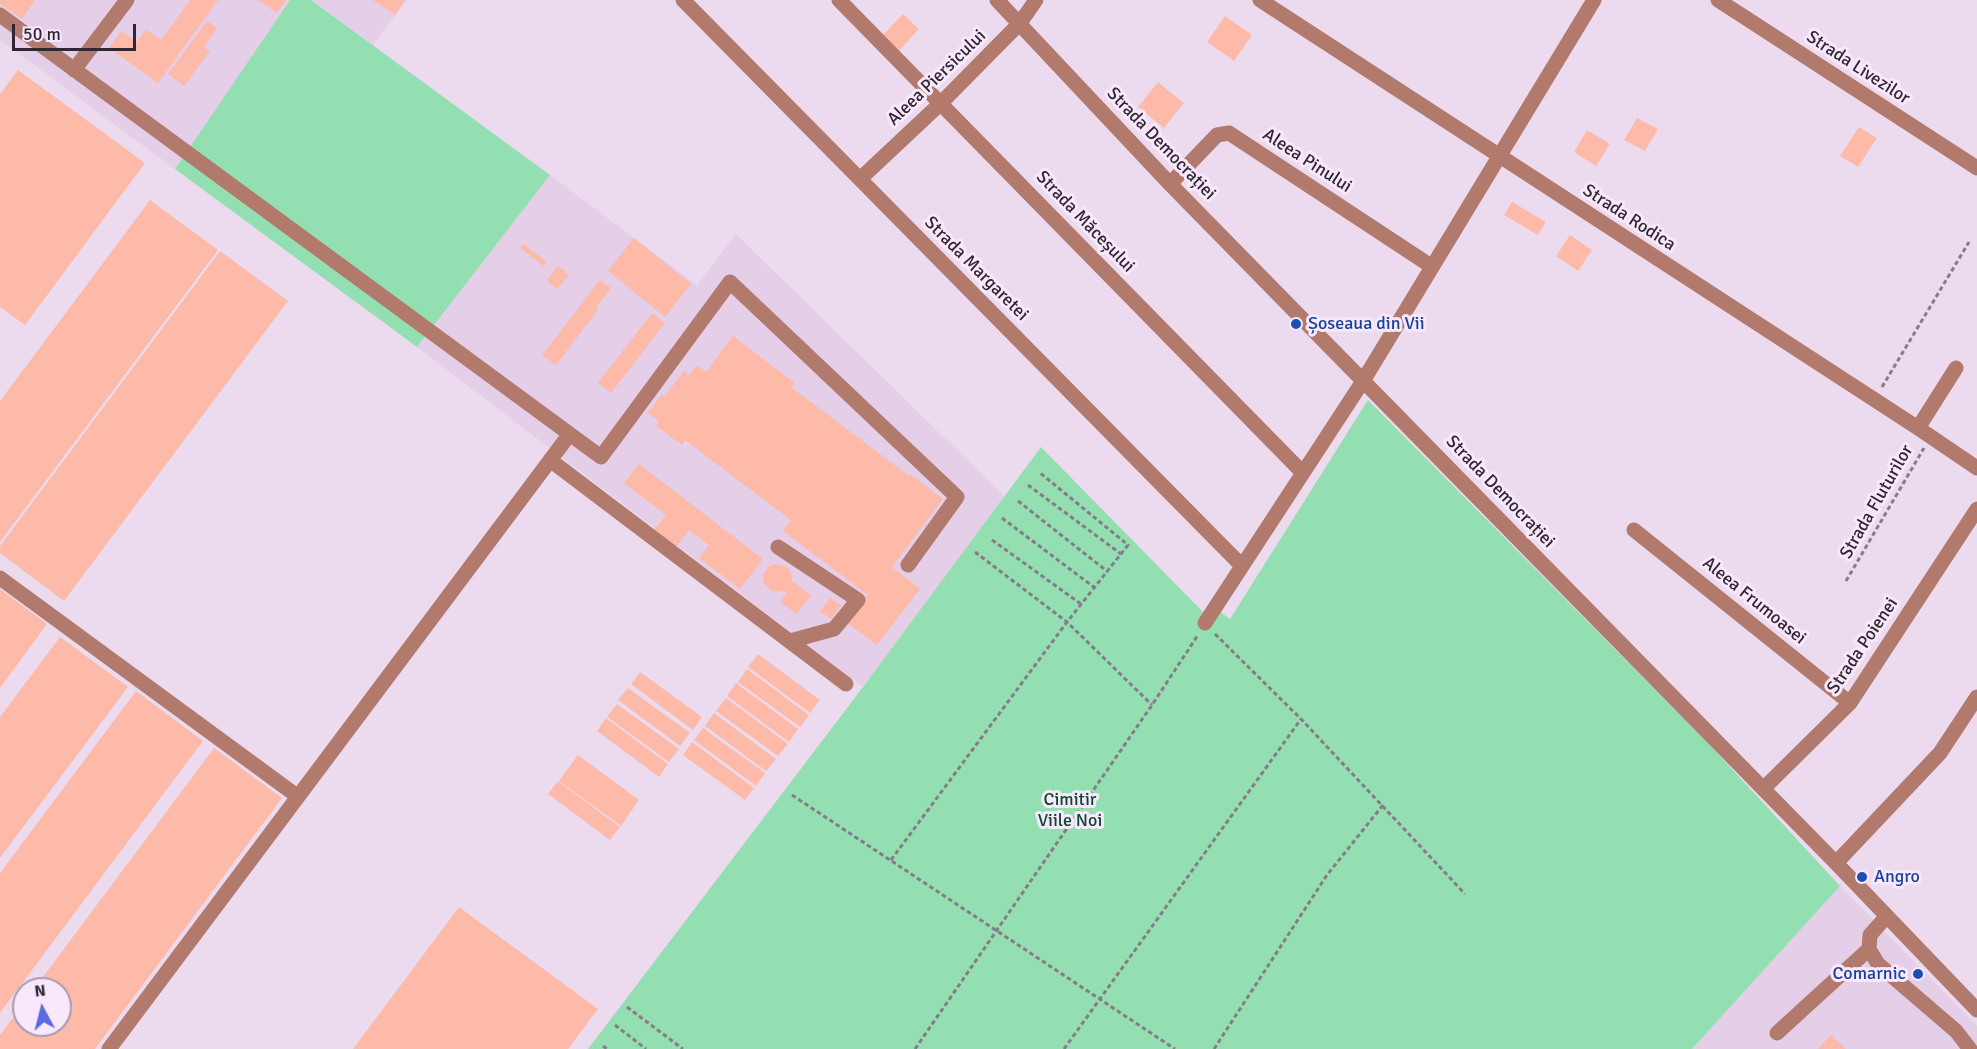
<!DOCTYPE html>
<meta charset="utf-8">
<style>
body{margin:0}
#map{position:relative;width:1977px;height:1049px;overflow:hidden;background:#ecdbef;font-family:Signika,sans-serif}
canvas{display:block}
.north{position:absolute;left:12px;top:977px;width:60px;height:60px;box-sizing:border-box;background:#f9e8fc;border:2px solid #a89baa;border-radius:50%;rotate:353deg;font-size:16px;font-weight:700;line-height:24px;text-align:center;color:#2f2830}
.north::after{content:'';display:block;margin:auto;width:21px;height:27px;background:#5c6ae2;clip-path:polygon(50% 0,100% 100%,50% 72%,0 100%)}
.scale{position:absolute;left:12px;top:24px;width:124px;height:27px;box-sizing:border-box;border:3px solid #2f2830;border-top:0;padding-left:8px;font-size:18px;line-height:21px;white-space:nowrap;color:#2f2830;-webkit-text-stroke:4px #f9e8fc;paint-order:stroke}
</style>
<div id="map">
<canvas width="1977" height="1049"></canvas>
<div class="north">N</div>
<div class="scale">50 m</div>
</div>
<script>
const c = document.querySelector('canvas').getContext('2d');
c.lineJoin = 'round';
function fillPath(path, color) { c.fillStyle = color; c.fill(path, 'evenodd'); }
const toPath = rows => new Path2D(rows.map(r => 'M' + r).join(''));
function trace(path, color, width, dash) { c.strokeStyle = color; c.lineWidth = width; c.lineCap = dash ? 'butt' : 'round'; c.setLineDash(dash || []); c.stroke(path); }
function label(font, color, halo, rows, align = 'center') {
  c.font = font + ' Signika,sans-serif'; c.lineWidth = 6; c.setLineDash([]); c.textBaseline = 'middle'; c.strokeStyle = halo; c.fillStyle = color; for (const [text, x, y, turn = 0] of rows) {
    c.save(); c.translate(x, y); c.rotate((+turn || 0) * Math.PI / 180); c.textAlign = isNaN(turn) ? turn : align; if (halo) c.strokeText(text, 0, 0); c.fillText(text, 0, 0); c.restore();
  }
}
fillPath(toPath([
 [0,0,290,0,175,169,0,40],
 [311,0,407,0,373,45],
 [550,175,697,285,736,234,1005,497,863,687,417,347],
 [1840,886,1977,1026,1977,1049,1692,1049]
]), '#e4cee8');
fillPath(toPath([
 [290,0,311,0,550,175,417,347,175,169],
 [1368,400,1706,741,1840,886,1692,1049,588,1049,863,687,1041,447,1205,614,1215,608,1230,619]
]), '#94dfb2');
fillPath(toPath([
 [0,0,35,0,22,19,0,4],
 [190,0,218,0,158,83,109,48,121,31,137,42,146,29,161,40],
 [258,0,286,0,277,13],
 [373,0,405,0,395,15],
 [903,14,919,29,897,53,881,37],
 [1225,16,1252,35,1234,61,1207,42],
 [207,21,217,28,204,47,210,51,184,86,168,74],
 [18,70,145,163,25,325,0,307,0,94],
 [1158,82,1184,103,1164,128,1138,107],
 [1637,118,1658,129,1645,151,1624,140],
 [1859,127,1877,138,1858,167,1840,156],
 [1587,130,1610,144,1596,166,1574,152],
 [150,200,218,250,0,542,0,401],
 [1512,202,1546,222,1538,235,1504,215],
 [1570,235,1592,250,1578,271,1556,256],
 [634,238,691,284,665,317,608,271],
 [524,244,547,262,544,266,520,248],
 [220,251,288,301,64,601,0,553,0,546],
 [558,266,569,275,557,289,547,280],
 [600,280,611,288,596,308,598,310,556,365,542,355],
 [652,313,665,323,611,393,598,383],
 [733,336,795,383,791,387,909,476,910,474,943,499,892,567,920,589,877,645,847,623,868,595,783,531,791,520,685,440,682,445,656,426,659,421,648,413,662,394,665,396,684,371,689,375,697,365,706,372],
 [639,464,763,559,740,589,699,558,709,545,689,530,676,547,654,530,666,515,624,483],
 [776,564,786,566,790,570,792,581,811,595,797,614,780,602,787,593,785,591,773,592,764,584,763,574,770,565],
 [0,589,47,624,0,688],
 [830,598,841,605,831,619,820,611],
 [60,637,128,687,0,858,0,717],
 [758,654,820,700,810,713,748,667],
 [747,669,809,715,800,727,738,682],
 [640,672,702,717,693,730,631,684],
 [736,683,798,729,789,742,727,696],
 [628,688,690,733,680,746,618,700],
 [136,691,203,741,0,1013,0,873],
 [726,698,788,744,778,756,716,711],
 [617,704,679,749,669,762,607,717],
 [714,713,776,759,766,771,705,726],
 [606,718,668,764,659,777,597,731],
 [703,728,765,773,756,786,694,740],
 [692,742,754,788,745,800,683,755],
 [214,748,282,798,95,1049,0,1049,0,1035,24,1003,24,1025,60,1025,60,989,34,989],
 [578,755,639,800,621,826,559,781],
 [558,781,620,827,610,840,548,794],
 [459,907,598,1009,568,1049,353,1049],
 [1831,1035,1846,1049,1818,1049]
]), '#fdbaa9');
trace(toPath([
 [1882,387,1969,242],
 [1028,485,1121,554],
 [1018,501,1108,572],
 [1002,518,1095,588],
 [992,540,1081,604],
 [975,552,1067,622,1152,705],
 [1846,581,1924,448],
 [1215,634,1301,719,1465,894],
 [792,795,1175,1049],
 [891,860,1067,622,1128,545,1039,472],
 [627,1007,683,1049],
 [615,1025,646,1049],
 [603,1046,607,1049],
 [915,1049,1152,705,1198,635],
 [1064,1049,1301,719],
 [1214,1049,1327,875,1383,805]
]), '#877b89', 3, [4.5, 3]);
trace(toPath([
 [683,0,1242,566],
 [839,0,1302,472],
 [997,0,1170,184,1836,863,1977,1010],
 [1260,0,1918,428,1977,468],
 [1718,0,1977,168],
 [0,15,601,457,730,282,957,497,908,565],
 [74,70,127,0],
 [860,179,941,103,1020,23,1036,0],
 [1170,184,1217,135,1229,133,1431,266],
 [1918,428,1956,368],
 [550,460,846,684],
 [1634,530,1850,703],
 [778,547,858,600,834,629,790,641],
 [0,578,297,796],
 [1205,623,1363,381,1594,0],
 [1763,789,1850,703,1977,509],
 [1836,863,1940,753,1977,697],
 [1887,916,1870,935,1869,949,1878,964,1956,1031,1970,1049],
 [1777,1033,1869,949],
 [109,1049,569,435]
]), '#b27a6d', 15);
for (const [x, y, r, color] of [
 [1296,324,6,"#1a4fb4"],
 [1862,877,6,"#1a4fb4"],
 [1918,974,6,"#1a4fb4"]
]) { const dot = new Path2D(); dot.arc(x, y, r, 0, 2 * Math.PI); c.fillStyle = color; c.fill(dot); trace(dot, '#f9e8fc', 2); }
label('18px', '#2f2830', '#f9e8fc', [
 ["Strada Livezilor",1858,68,33],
 ["Aleea Piersicului",937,78,-44],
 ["Strada Democrației",1161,144,46],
 ["Aleea Pinului",1307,161,33],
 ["Strada Rodica",1629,218,33],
 ["Strada Măceșului",1085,222,46],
 ["Strada Margaretei",976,269,45],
 ["Strada Democrației",1500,492,46],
 ["Strada Fluturilor",1877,502,-60],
 ["Aleea Frumoasei",1754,601,39],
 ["Strada Poienei",1863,646,-56]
]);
label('18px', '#164399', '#f9e8fc', [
 ["Șoseaua din Vii",1308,324],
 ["Angro",1874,877],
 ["Comarnic",1906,974,"right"]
], 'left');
label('18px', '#0b492c', '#f9e8fc', [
 ["Cimitir",1070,800],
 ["Viile Noi",1070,821]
]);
</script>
